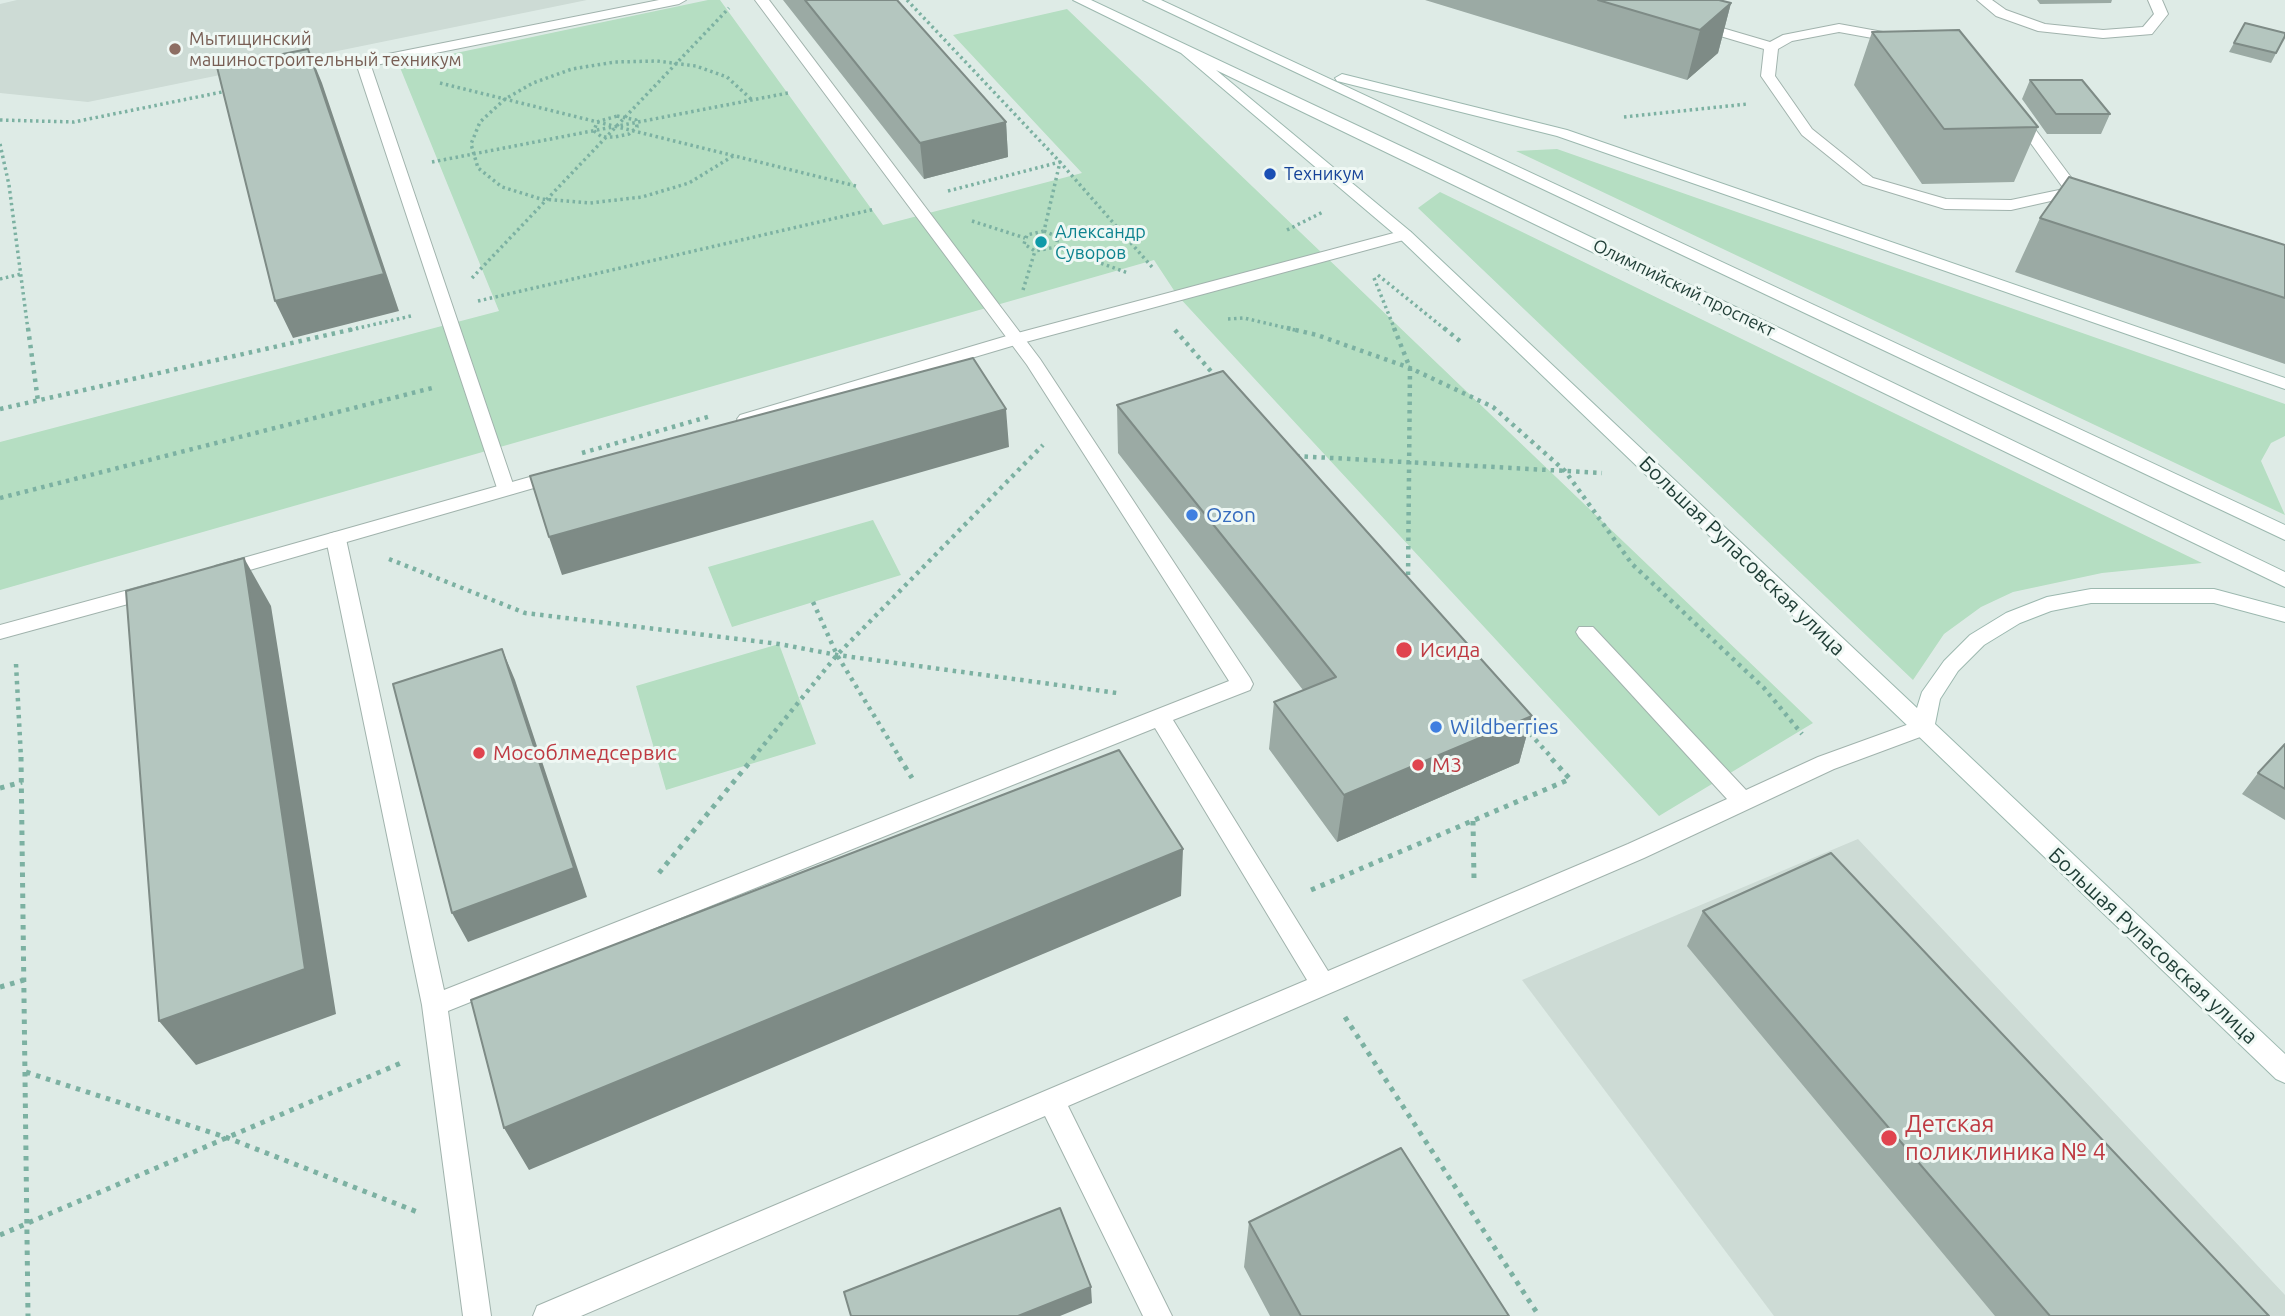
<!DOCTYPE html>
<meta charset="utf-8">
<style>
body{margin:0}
canvas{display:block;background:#deebe6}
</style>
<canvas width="2285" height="1316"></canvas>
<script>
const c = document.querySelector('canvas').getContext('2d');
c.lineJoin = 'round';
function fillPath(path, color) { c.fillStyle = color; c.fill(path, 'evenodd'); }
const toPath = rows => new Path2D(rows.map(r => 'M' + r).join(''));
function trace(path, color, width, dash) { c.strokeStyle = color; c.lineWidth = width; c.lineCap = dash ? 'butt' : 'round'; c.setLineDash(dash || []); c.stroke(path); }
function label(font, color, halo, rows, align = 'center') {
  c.font = font + ' Ubuntu,sans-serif'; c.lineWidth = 6; c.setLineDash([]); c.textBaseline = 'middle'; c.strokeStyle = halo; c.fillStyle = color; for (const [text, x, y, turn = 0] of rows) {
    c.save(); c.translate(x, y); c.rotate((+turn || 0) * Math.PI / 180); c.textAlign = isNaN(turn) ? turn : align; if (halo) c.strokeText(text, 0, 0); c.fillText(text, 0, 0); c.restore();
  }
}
fillPath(toPath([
 [17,0,587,0,88,102,0,93,0,4],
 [1858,839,2285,1295,2285,1316,1774,1316,1522,980]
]), '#cddbd5');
fillPath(toPath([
 [708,0,720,0,883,225,1082,173,953,35,1067,9,1813,723,1659,816,1177,295,1154,260,0,590,0,442,499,311,399,65],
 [1557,149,2285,404,2285,436,2271,443,2261,461,2285,515,1516,151],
 [1440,192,2202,563,2102,573,2013,592,1981,607,1944,634,1913,680,1418,208],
 [873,520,901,575,732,627,708,567],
 [779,644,816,744,666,790,636,686]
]), '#b5dec2');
const service = toPath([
 [659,0,686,0,679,4,371,66,515,490,513,494,499,494,356,63,363,59,659,0],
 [755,0,769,0,1040,359,1250,678,1253,684,1250,690,1173,720,1328,971,1628,844,1727,799,1579,637,1576,632,1579,627,1593,627,1746,790,1818,757,1923,719,1931,721,1934,727,1931,733,1834,769,1644,858,1068,1106,1172,1316,1143,1316,1045,1116,581,1316,533,1316,537,1306,1307,980,1155,728,448,1011,491,1316,463,1316,422,1005,326,539,329,534,336,532,346,539,444,990,1229,681,1027,365,755,0],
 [1977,0,1992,0,2006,10,2045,24,2103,30,2143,27,2154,14,2148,0,2162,0,2168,14,2152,34,2103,38,2038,31,1996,16,1977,0],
 [1695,20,1770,42,1783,35,1839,24,1905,36,1905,42,1900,43,1839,32,1792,41,1778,49,1775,76,1812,129,1873,178,1946,199,2011,200,2064,189,2011,116,2018,112,2023,113,2079,188,2095,196,2087,201,2073,196,2011,210,1945,209,1863,184,1802,135,1761,76,1764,49,1690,27,1688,24,1695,20]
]);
const minor = toPath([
 [1405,230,1411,232,1411,238,1022,343,752,423,740,423,737,419,740,415,1010,335,1405,230],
 [558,469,567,475,565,479,222,578,212,571,215,566,558,469],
 [154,583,161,585,164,590,161,595,0,639,0,625,154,583]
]);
const secondary = toPath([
 [1073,0,1091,0,1460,174,2285,572,2285,587,1216,70,1411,232,1917,708,1922,692,1944,661,1970,635,2006,613,2047,597,2091,589,2214,589,2285,608,2285,622,2214,603,2091,603,2051,611,2020,623,1984,645,1958,671,1940,699,1935,724,2285,1054,2285,1083,2276,1079,1399,238,1181,53,1073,0],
 [1143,0,1161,0,2285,525,2285,540,1143,0],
 [1342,74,1567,130,2285,378,2285,389,1557,136,1337,81,1335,78,1342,74]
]);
trace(service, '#a1b3ad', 2);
trace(minor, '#a1b3ad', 2);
trace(secondary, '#9cb8af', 2);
trace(toPath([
 [907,0,1060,162,1152,267],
 [440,83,856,186],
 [617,116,636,120,637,127,629,134,615,137,602,137,594,131,597,122,617,116],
 [1624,117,1747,104],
 [0,120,74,122,227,91],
 [0,144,9,185,28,330],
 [733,156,689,183,642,197,590,203,541,199,502,187,478,168,471,144,480,122,505,99,533,83,572,69,615,62,657,61,696,66,727,77,752,100],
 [432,162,788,93],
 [948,191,1060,162,1044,231],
 [972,221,1025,238],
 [1287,230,1323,212],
 [1044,231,1058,237,1056,247,1035,251,1024,244,1027,235,1044,231],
 [1056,247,1128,273],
 [1378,275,1446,330],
 [472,278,729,8],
 [1374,278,1395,330],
 [0,279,21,274],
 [1023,290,1035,251],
 [478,301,875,209],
 [1228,319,1244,318,1295,330],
 [350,330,411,316]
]), '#7cb1a2', 3.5, [2.5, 3.5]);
trace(toPath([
 [28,328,38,401],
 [1287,328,1317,335,1410,368,1493,407,1565,471,1632,564,1764,688,1802,734],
 [1394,328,1410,368,1408,581],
 [1444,328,1461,342],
 [1175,330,1215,376],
 [0,409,358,328],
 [582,453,711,416],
 [1296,456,1602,473],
 [0,498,436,387],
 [389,559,525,613,779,644,837,655,1117,693],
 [813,602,837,655,900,758],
 [16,664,21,758],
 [1524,727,1552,758],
 [753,758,837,655,1043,445]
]), '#7cb1a2', 4.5, [3.5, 5]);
trace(toPath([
 [21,757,28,1316],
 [899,757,912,778],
 [0,788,22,782],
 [1473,821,1474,879],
 [659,873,754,757],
 [1311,890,1570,779,1550,757],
 [0,987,24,980],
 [1345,1017,1539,1316],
 [26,1072,228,1138,420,1213],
 [0,1235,401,1063]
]), '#7cb1a2', 5, [4.5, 6]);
fillPath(service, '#fff');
fillPath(minor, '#fff');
fillPath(secondary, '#fff');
fillPath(toPath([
 [783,0,897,0,1006,122,1008,157,924,179],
 [1425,0,1719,0,1731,3,1718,53,1687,80],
 [2037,0,2112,0,2111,3,2040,4],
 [1872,32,2038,127,2014,182,1922,184,1854,85],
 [2285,36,2271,63,2229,52,2234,43],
 [2030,80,2110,114,2101,134,2047,134,2022,99],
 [2040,218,2285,245,2285,364,2015,272],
 [1117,405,1532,716,1519,763,1337,842,1269,749,1274,702,1303,690,1118,453],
 [2285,744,2285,820,2242,794,2258,773],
 [1703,911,2269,1316,1995,1316,1687,946],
 [1249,1222,1509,1316,1270,1316,1244,1267]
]), '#9baaa4');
fillPath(toPath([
 [1731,3,1718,53,1687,80,1700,30],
 [308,49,322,83,399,311,293,338,275,301],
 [1006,122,1008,157,924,179,920,143],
 [1006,409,1009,447,562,575,549,537],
 [244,558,271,606,336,1014,196,1065,159,1021],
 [502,649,515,680,587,897,468,942,452,913],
 [1532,716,1519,763,1337,842,1344,795],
 [1183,849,1181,896,529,1170,504,1128],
 [1091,1287,1092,1303,1060,1316,1018,1316]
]), '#7e8b86');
const building = toPath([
 [805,0,897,0,1006,122,920,143,805,0],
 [1598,0,1719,0,1731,3,1700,30,1598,0],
 [2245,23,2285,33,2285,36,2276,53,2234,43,2245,23],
 [1959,30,2038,127,1944,129,1872,32,1959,30],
 [308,49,384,274,275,301,217,67,308,49],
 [2030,80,2082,80,2110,114,2056,114,2030,80],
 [2069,177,2285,245,2285,298,2040,218,2069,177],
 [973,358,1006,409,549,537,530,476,973,358],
 [1223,371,1532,716,1344,795,1274,702,1336,677,1117,405,1223,371],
 [244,558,305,969,159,1021,126,591,244,558],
 [502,649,574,868,452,913,393,684,502,649],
 [2285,744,2285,789,2258,773,2285,744],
 [1119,750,1183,849,504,1128,471,1000,1119,750],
 [1831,853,2269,1316,2050,1316,1703,911,1831,853],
 [1401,1148,1509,1316,1301,1316,1249,1222,1401,1148],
 [1060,1208,1091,1287,1018,1316,851,1316,844,1292,1060,1208]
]);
fillPath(building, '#b4c6bf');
trace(building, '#7e8b86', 2);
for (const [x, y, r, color] of [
 [175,49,7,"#8d6e63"],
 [1270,174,7,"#1a4fb4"],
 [1041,242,7,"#0f9aa8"],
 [1192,515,7,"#3f7fe0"],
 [1404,650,9,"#e0444e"],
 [1436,727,7,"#3f7fe0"],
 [479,753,7,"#e0444e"],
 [1418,765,7,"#e0444e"],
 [1889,1138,9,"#e0444e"]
]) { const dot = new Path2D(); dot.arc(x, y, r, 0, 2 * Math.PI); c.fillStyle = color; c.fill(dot); trace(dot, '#eff8f4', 2.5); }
label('18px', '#785e54', '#eff8f4', [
 ["Мытищинский",189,39],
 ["машиностроительный техникум",189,60]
], 'left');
label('18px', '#164399', '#eff8f4', [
 ["Техникум",1284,174]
], 'left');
label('18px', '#0d838f', '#eff8f4', [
 ["Александр",1055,232],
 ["Суворов",1055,253]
], 'left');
label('18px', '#1e3c35', '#eff8f4', [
 ["Олимпийский проспект",1684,288,26]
]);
label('21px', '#366cbe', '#eff8f4', [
 ["Ozon",1206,515],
 ["Wildberries",1450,727]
], 'left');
label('21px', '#1e3c35', '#eff8f4', [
 ["Большая Рупасовская улица",1742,556,44],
 ["Большая Рупасовская улица",2153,946,43]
]);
label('21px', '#be3a42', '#eff8f4', [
 ["Исида",1420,650],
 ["Мособлмедсервис",493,753],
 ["М3",1432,765]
], 'left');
label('24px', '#be3a42', '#eff8f4', [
 ["Детская",1905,1124],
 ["поликлиника № 4",1905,1152]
], 'left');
</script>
